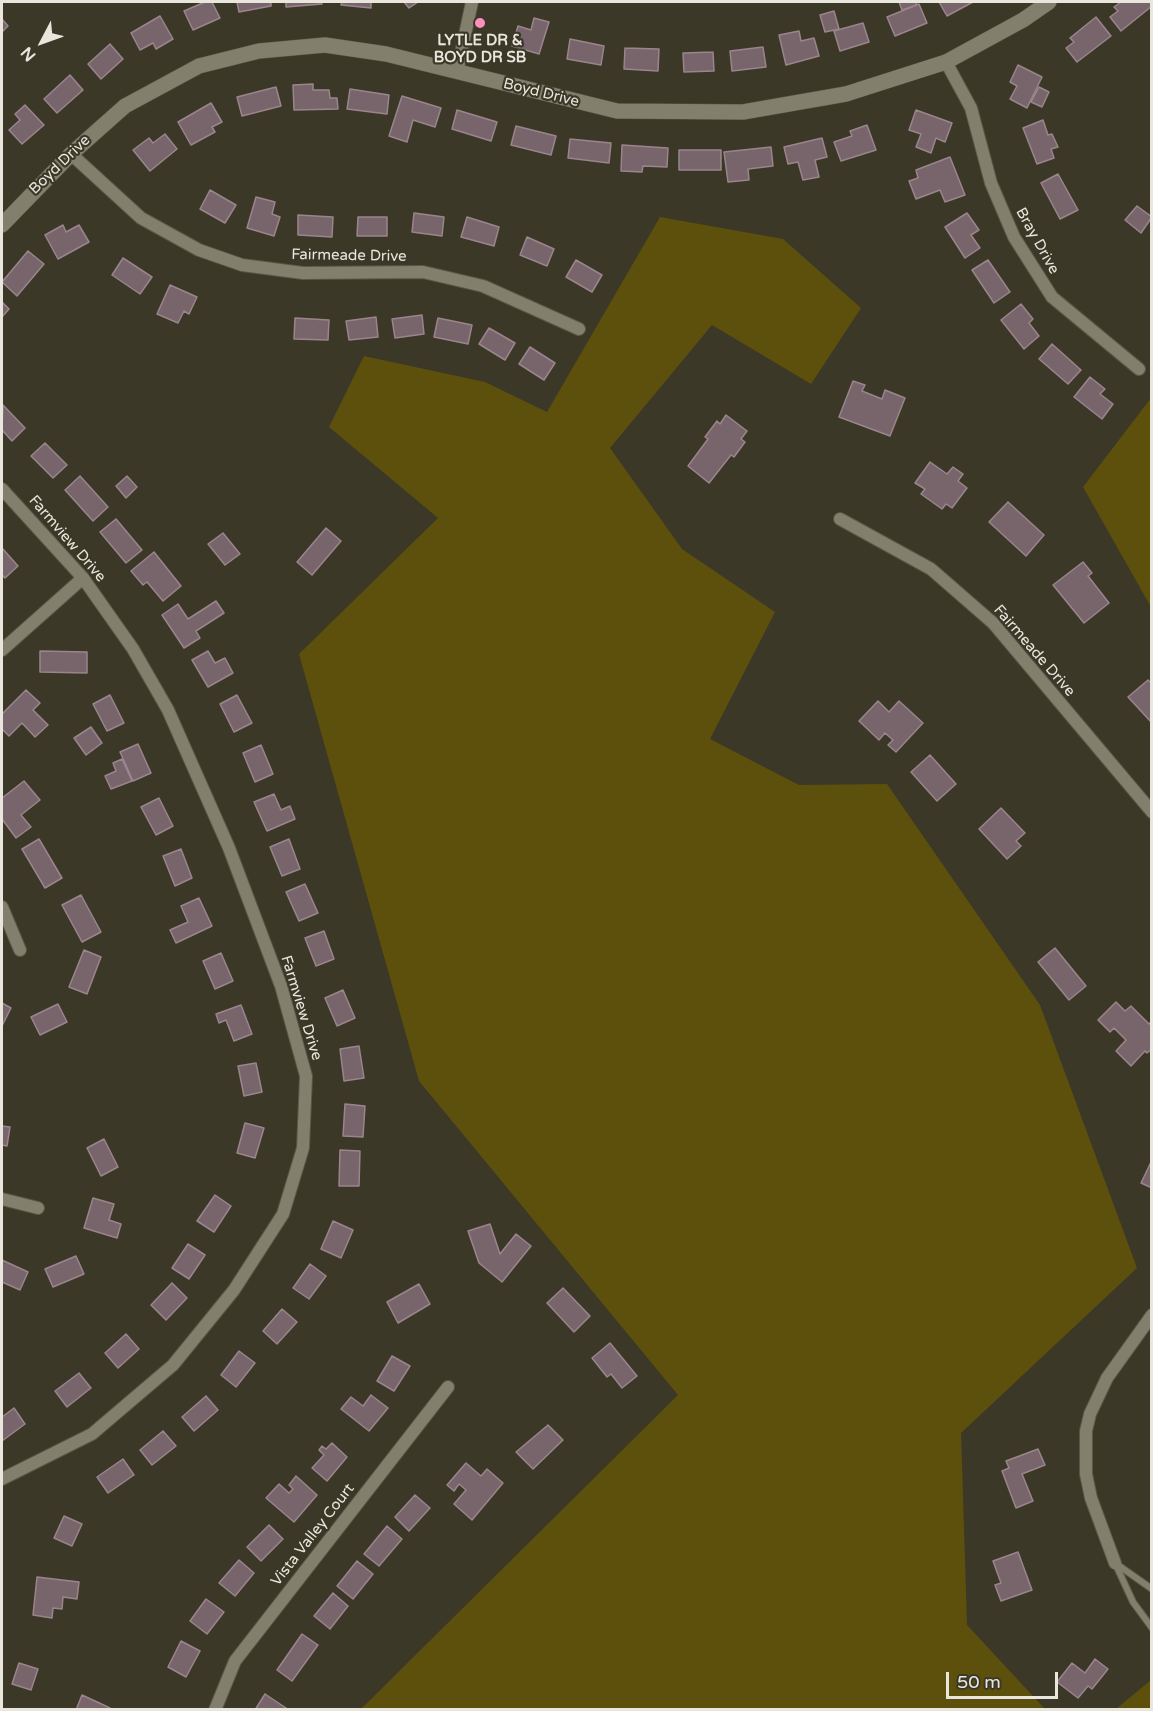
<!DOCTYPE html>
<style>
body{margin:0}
#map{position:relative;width:1153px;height:1711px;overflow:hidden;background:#3b3828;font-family:"Varela Round",sans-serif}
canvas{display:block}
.frame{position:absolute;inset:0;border:3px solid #e9e7dd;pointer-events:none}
.north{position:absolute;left:12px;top:12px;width:60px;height:60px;-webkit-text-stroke:4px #3b3828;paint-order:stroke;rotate:229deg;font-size:16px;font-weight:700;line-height:24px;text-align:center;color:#e9e7dd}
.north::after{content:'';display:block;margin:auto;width:21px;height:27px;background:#e9e7dd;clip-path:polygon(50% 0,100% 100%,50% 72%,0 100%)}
.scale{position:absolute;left:946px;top:1672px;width:112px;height:27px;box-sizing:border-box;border:3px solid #e9e7dd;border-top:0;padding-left:8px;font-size:18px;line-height:21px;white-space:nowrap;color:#e9e7dd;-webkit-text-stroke:4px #3b3828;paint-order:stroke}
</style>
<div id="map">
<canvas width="1153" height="1711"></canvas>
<div class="frame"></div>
<div class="north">N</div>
<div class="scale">50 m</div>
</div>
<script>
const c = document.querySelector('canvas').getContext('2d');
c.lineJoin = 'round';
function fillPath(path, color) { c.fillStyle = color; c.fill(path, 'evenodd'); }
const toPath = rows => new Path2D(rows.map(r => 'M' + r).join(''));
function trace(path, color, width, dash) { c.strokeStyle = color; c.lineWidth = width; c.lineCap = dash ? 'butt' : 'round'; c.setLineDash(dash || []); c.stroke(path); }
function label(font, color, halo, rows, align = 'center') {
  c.font = font + ' "Varela Round",sans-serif'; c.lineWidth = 4.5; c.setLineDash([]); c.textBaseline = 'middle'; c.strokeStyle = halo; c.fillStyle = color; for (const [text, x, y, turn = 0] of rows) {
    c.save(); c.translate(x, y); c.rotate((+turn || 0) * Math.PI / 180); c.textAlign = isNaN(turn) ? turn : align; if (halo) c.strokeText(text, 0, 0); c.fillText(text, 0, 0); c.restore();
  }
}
fillPath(toPath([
 [660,217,783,239,861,308,811,384,712,325,610,448,682,549,775,612,710,739,799,785,887,784,1040,1005,1137,1268,961,1433,967,1625,1045,1709,361,1709,678,1395,419,1081,299,654,438,518,329,427,364,356,485,382,547,412],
 [1151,398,1151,607,1083,487],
 [1151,1680,1151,1709,1116,1709]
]), '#5d500c');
const building = toPath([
 [205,2,212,2,220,18,193,30,184,11,205,2],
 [237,2,271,2,271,6,239,12,237,2],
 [286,2,321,2,322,4,286,7,286,2],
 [342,2,371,2,371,8,341,5,342,2],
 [404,2,418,2,409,8,404,2],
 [899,2,915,2,917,5,902,10,899,2],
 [939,2,973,2,947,16,939,2],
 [1121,2,1152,2,1152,6,1121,31,1110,17,1118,11,1114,7,1121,2],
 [919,4,927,23,895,36,887,17,919,4],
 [834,11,839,29,825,32,820,15,834,11],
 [160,16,173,39,156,49,153,43,140,50,131,33,160,16],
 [1096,17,1111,36,1077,62,1066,48,1074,42,1070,38,1096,17],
 [534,18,549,22,539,54,512,46,518,26,531,30,534,18],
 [2,19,8,26,2,32,2,19],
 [863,23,869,42,840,51,834,31,863,23],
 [799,31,801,41,814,38,819,56,786,65,779,35,799,31],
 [570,39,604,46,601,65,567,59,570,39],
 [110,44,123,59,101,79,88,64,110,44],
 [763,47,766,67,732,71,730,51,763,47],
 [625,48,659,49,658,71,624,69,625,48],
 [713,52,714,71,684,72,683,53,713,52],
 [1018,65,1042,77,1027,108,1010,99,1017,86,1010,82,1018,65],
 [70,75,83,90,57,113,44,99,70,75],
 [313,84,313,90,329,90,330,98,337,98,338,109,294,110,293,85,313,84],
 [276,87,281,106,242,116,237,97,276,87],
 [1039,87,1049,92,1042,107,1031,102,1039,87],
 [350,89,389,95,387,114,347,109,350,89],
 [402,96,441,108,435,127,413,120,407,142,389,136,402,96],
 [211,103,222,122,212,127,215,132,191,145,178,122,211,103],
 [25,105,44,125,22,144,9,130,20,120,15,114,25,105],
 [457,110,497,122,491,141,452,129,457,110],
 [916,110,952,123,945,142,936,138,931,153,916,147,921,134,909,130,916,110],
 [1043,120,1048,135,1052,134,1058,147,1051,149,1054,158,1037,164,1023,128,1043,120],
 [867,125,876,150,841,161,834,142,852,136,850,131,867,125],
 [516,126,556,136,551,155,511,145,516,126],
 [165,134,177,149,150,171,133,150,149,138,153,143,165,134],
 [822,138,827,157,815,160,819,177,803,180,798,162,788,164,784,147,822,138],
 [570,139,611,143,609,163,568,158,570,139],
 [622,145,668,148,667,167,643,166,642,172,621,171,622,145],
 [771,147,773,166,748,169,749,180,728,182,724,152,771,147],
 [679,150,721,150,721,170,679,170,679,150],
 [950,157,965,195,945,202,940,190,916,199,909,181,918,178,916,170,950,157],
 [1058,174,1078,210,1060,219,1041,183,1058,174],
 [210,190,236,205,225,223,200,209,210,190],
 [256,197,275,202,272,214,280,217,274,236,247,228,256,197],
 [1137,206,1152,217,1141,233,1125,220,1137,206],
 [414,213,444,217,442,236,412,232,414,213],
 [967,213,979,230,971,235,980,248,965,258,945,227,967,213],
 [298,215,333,217,332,237,298,235,298,215],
 [358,217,387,217,387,236,357,236,358,217],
 [467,217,499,227,494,246,461,237,467,217],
 [63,225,66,232,79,225,89,242,58,259,45,235,63,225],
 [527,237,554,249,547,266,520,255,527,237],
 [28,251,44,264,17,296,2,282,28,251],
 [123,258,152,277,140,294,112,275,123,258],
 [576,260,602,275,592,292,566,277,576,260],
 [988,260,1010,292,994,303,972,270,988,260],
 [170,285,197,297,189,314,184,311,178,323,157,314,170,285],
 [2,302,9,309,2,317,2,302],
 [1021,304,1033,319,1029,323,1039,336,1024,349,1001,320,1021,304],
 [422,315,424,334,395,338,392,319,422,315],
 [376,317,378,337,349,340,346,321,376,317],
 [295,318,329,320,328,340,294,339,295,318],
 [438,318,472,325,468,344,434,337,438,318],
 [489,328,515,343,505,360,479,344,489,328],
 [1052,344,1081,370,1068,384,1039,359,1052,344],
 [530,347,555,363,544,380,519,364,530,347],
 [1090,377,1105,389,1100,394,1113,404,1102,419,1074,397,1090,377],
 [853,381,865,385,862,391,882,399,885,390,905,398,890,436,839,417,853,381],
 [3,405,25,428,12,441,2,430,3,405],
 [726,415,747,431,741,439,745,442,734,457,731,455,709,483,688,466,708,439,705,437,717,421,720,424,726,415],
 [45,443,67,465,53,478,31,456,45,443],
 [930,462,947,474,953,467,963,474,958,481,967,488,952,508,946,504,942,509,921,494,925,489,915,483,930,462],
 [80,476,108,507,93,521,65,490,80,476],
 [127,476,137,487,126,498,116,486,127,476],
 [1008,502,1044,535,1026,556,989,522,1008,502],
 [116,519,142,550,126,563,100,532,116,519],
 [326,528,341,541,312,575,297,562,326,528],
 [223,533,240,554,225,565,208,544,223,533],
 [2,548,18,566,5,578,2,575,2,548],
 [154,552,181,586,163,601,147,582,143,585,131,571,154,552],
 [1083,562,1092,573,1088,576,1109,603,1084,623,1053,585,1083,562],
 [216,601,224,613,196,631,200,638,184,648,162,615,178,604,188,619,216,601],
 [40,651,87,652,87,673,40,672,40,651],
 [208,651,215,663,225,658,233,673,208,687,192,660,208,651],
 [1148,680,1152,684,1152,723,1128,697,1148,680],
 [26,690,40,703,33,710,48,725,35,737,22,723,9,736,2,729,2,714,26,690],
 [110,695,124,723,107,731,93,704,110,695],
 [237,695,252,723,234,732,220,704,237,695],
 [878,701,889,712,899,701,923,723,896,752,888,745,893,740,885,733,879,740,859,721,878,701],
 [91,727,102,743,86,755,74,738,91,727],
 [138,744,151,773,133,781,120,752,138,744],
 [261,745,273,774,255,782,243,753,261,745],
 [930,755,956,784,937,801,911,772,930,755],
 [122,759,132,781,111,789,105,776,116,771,113,763,122,759],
 [24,781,40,800,21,815,31,827,16,838,2,819,2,798,24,781],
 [274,794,281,810,290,806,295,819,267,831,254,802,274,794],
 [159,798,173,826,156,835,141,807,159,798],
 [1001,808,1025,833,1016,841,1021,846,1007,859,979,829,1001,808],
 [39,839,62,878,45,888,22,849,39,839],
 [289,839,300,869,282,876,270,847,289,839],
 [181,849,192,878,175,886,163,856,181,849],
 [305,884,318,913,299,921,286,892,305,884],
 [81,895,101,932,82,942,62,905,81,895],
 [199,898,212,926,176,943,170,930,188,922,181,906,199,898],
 [324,931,334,959,316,966,305,938,324,931],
 [1055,948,1086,986,1069,1000,1038,962,1055,948],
 [84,950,101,957,87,994,69,987,84,950],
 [221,953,233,981,215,989,203,961,221,953],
 [343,990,355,1018,337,1026,325,998,343,990],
 [1116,1002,1125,1011,1131,1006,1149,1024,1152,1021,1152,1049,1147,1053,1145,1051,1131,1066,1116,1051,1126,1040,1114,1028,1110,1032,1098,1020,1116,1002],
 [2,1003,11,1008,2,1026,2,1003],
 [58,1004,67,1022,40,1035,31,1017,58,1004],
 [241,1005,252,1034,234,1041,226,1020,219,1023,216,1014,241,1005],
 [359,1046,364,1078,344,1081,340,1049,359,1046],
 [256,1063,262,1092,244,1096,238,1066,256,1063],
 [345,1104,365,1106,363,1137,343,1136,345,1104],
 [245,1123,264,1128,255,1158,237,1153,245,1123],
 [2,1126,10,1127,7,1146,2,1145,2,1126],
 [104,1139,118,1167,101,1176,87,1148,104,1139],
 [340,1150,360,1151,359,1186,339,1186,340,1150],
 [1152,1160,1152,1188,1141,1183,1152,1160],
 [215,1195,231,1206,214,1232,197,1221,215,1195],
 [93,1198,114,1204,109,1220,121,1224,117,1238,84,1228,93,1198],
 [333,1221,353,1230,341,1258,321,1249,333,1221],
 [490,1224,500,1254,516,1234,531,1246,502,1282,479,1263,468,1231,490,1224],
 [188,1244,205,1255,189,1279,172,1268,188,1244],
 [76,1256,84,1274,53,1287,45,1269,76,1256],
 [2,1260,28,1272,20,1290,2,1282,2,1260],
 [310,1264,326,1276,309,1299,293,1288,310,1264],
 [172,1283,187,1298,166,1320,151,1305,172,1283],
 [419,1284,430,1304,398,1323,387,1302,419,1284],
 [563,1288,590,1316,574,1332,547,1303,563,1288],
 [282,1309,297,1322,277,1344,263,1331,282,1309],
 [126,1334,139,1349,118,1368,105,1353,126,1334],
 [610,1343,637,1376,622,1388,611,1374,607,1377,592,1358,610,1343],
 [239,1351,255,1363,236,1387,221,1375,239,1351],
 [392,1356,410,1366,394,1391,377,1381,392,1356],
 [79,1373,91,1388,67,1407,55,1391,79,1373],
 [371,1395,388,1408,369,1431,341,1409,351,1397,363,1406,371,1395],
 [206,1396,218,1410,194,1431,182,1417,206,1396],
 [14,1408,25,1424,2,1441,2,1417,14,1408],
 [548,1425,563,1440,533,1469,516,1452,548,1425],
 [163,1431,176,1446,152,1465,140,1450,163,1431],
 [332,1443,347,1457,327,1481,312,1468,324,1455,319,1450,322,1446,326,1449,332,1443],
 [1038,1449,1045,1465,1022,1474,1033,1501,1016,1508,1002,1471,1009,1468,1006,1461,1038,1449],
 [123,1459,134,1475,108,1493,97,1477,123,1459],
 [466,1463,481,1476,487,1469,503,1483,472,1520,454,1504,466,1490,459,1484,454,1491,447,1485,466,1463],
 [296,1476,317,1495,294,1522,266,1498,279,1484,289,1493,293,1489,289,1485,296,1476],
 [415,1495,430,1508,409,1531,395,1517,415,1495],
 [64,1516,82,1524,72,1546,54,1538,64,1516],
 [269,1525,283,1539,261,1561,247,1547,269,1525],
 [387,1526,402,1539,379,1566,364,1554,387,1526],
 [1018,1552,1032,1590,1001,1601,995,1585,1001,1583,993,1561,1018,1552],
 [239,1560,254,1573,235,1596,219,1583,239,1560],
 [357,1561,373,1574,353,1599,337,1586,357,1561],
 [37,1577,79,1582,77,1599,63,1597,62,1609,53,1608,52,1618,33,1615,37,1577],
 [333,1593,348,1606,330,1629,314,1616,333,1593],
 [206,1599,224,1612,207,1634,190,1621,206,1599],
 [302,1634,318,1645,292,1681,277,1670,302,1634],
 [181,1641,200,1651,186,1677,168,1667,181,1641],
 [1095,1659,1108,1669,1092,1689,1088,1686,1078,1698,1057,1682,1072,1663,1085,1673,1095,1659],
 [19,1663,38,1669,31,1690,12,1684,19,1663],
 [265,1694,289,1710,255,1710,265,1694],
 [82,1695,110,1708,109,1710,76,1710,82,1695]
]);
fillPath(building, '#78656b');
trace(building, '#9a858c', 1.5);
const service = toPath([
 [1115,1563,1133,1602,1152,1628],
 [1115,1563,1152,1589]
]);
const minor = toPath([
 [946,62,971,108,991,183,1014,237,1052,297,1139,369],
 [457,72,472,2],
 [71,154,141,218,199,250,242,265,303,273,423,272,483,286,579,329],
 [2,489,83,578,133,649,168,710,229,848,281,986,306,1076,303,1148,283,1214,234,1290,173,1365,92,1434,2,1479],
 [840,519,931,569,993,623,1152,812],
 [2,650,83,578],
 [2,907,20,950],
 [2,1199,38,1208],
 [1115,1563,1091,1498,1086,1474,1086,1431,1090,1414,1107,1378,1152,1315],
 [215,1710,235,1661,448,1387]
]);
const tertiary = toPath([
 [2,225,71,154,125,106,199,66,259,51,325,45,386,54,617,111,743,112,846,94,946,62,1023,20,1049,2]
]);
trace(service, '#5a5749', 8);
trace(minor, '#5a5749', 14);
trace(tertiary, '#5a5749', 16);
trace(service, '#837f6d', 6);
trace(minor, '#837f6d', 12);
trace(tertiary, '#837f6d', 15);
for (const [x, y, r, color] of [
 [480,23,6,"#fe8ebd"]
]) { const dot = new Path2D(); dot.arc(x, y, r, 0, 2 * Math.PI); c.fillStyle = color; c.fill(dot); trace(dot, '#3b3828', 2); }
label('bold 15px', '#e9e7dd', '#3b3828', [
 ["LYTLE DR &",480,41],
 ["BOYD DR SB",480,58]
]);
label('15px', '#e9e7dd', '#3b3828', [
 ["Boyd Drive",541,93,14],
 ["Boyd Drive",60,165,-44],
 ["Bray Drive",1037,241,61],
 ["Fairmeade Drive",349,256,1],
 ["Farmview Drive",67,539,49],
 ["Fairmeade Drive",1034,651,49],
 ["Farmview Drive",301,1008,73],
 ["Vista Valley Court",313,1535,-52]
]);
</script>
